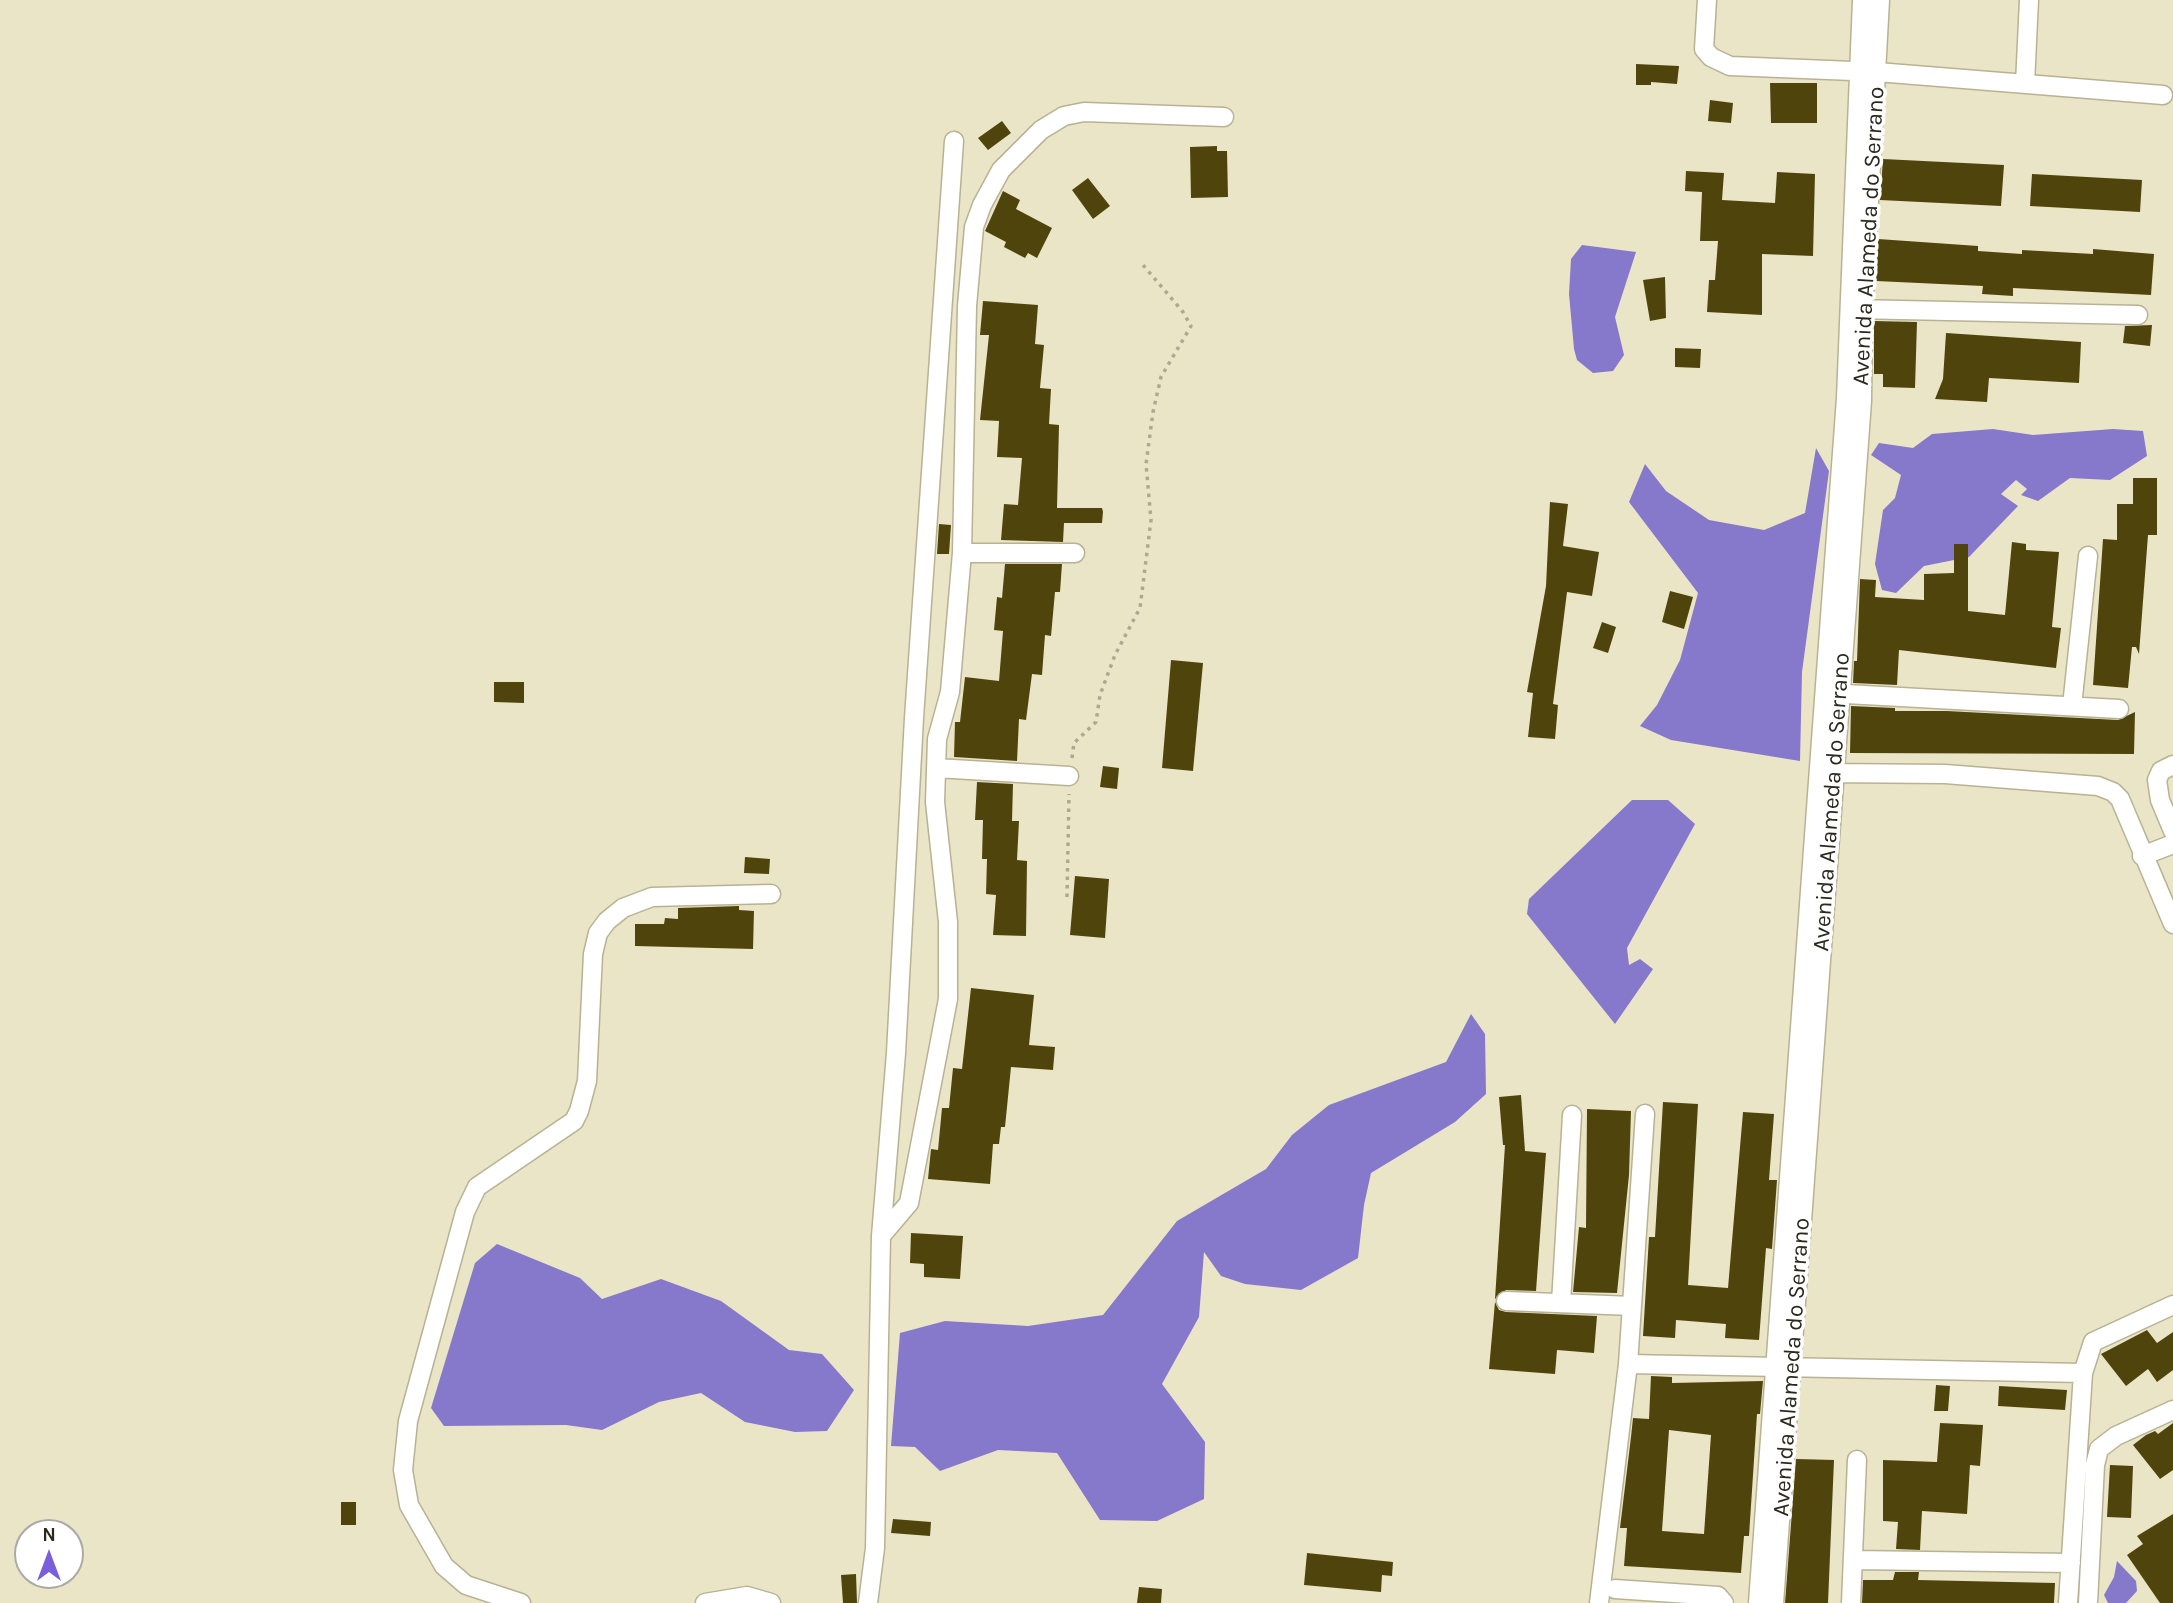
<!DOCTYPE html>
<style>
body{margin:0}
#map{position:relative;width:2173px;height:1603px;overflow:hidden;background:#ebe5c7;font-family:Karla,sans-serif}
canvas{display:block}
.north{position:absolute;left:14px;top:1519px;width:70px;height:70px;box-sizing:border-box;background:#fff;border:2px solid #aaa9a5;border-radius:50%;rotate:0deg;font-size:19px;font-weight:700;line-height:28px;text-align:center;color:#2b291e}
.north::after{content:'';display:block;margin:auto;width:24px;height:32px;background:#7a5fda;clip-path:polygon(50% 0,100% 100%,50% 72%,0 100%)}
</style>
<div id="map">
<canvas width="2173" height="1603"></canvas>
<div class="north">N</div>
</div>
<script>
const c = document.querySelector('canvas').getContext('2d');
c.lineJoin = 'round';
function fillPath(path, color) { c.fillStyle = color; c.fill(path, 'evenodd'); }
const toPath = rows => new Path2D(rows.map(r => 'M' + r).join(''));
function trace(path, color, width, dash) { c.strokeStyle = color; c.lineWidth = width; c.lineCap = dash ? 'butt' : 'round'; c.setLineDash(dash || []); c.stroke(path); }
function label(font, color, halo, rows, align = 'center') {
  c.font = font + ' Karla,sans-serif'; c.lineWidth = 7; c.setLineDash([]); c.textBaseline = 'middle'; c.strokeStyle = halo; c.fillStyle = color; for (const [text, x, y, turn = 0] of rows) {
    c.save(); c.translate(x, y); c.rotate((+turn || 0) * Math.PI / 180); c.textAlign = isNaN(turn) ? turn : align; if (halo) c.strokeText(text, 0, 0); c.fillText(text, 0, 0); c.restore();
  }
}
fillPath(toPath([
 [1582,245,1636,252,1615,317,1624,355,1613,371,1593,373,1577,360,1574,349,1569,294,1571,259],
 [1993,429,2033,435,2113,429,2143,431,2147,456,2110,480,2070,478,2038,501,2021,495,2027,489,2016,480,2001,494,2018,506,1969,557,1924,566,1896,593,1882,590,1875,564,1883,510,1895,498,1901,475,1871,455,1879,443,1913,448,1932,434],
 [1816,448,1829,471,1802,672,1800,761,1671,740,1640,726,1657,705,1680,660,1698,593,1629,502,1645,464,1666,491,1709,520,1764,530,1805,513],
 [1632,800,1668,800,1695,824,1627,948,1629,965,1640,959,1653,969,1615,1024,1527,914,1529,899],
 [1471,1014,1485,1034,1486,1094,1455,1122,1371,1173,1364,1205,1358,1258,1301,1290,1245,1284,1221,1276,1204,1252,1199,1317,1162,1384,1205,1442,1204,1499,1157,1521,1100,1520,1057,1453,998,1450,940,1471,915,1447,891,1446,900,1333,945,1321,1028,1326,1103,1315,1177,1221,1266,1169,1292,1135,1329,1105,1446,1062],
 [497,1244,580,1278,602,1299,661,1279,721,1301,789,1350,822,1354,854,1390,827,1431,795,1432,745,1422,701,1393,659,1402,602,1430,566,1425,444,1426,431,1408,475,1263],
 [2117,1561,2136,1581,2137,1591,2126,1603,2108,1603,2104,1595,2114,1577]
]), '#8678cb');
fillPath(toPath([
 [1636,64,1679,66,1677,84,1651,82,1651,85,1636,85],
 [1770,83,1817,83,1817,123,1771,123],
 [1710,100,1733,103,1731,123,1708,121],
 [1002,121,1011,133,988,150,978,138],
 [1217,146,1217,151,1227,151,1228,197,1191,198,1190,147],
 [1883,159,2004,165,2001,206,1880,200],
 [1686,171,1724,173,1722,200,1775,203,1777,172,1815,174,1813,256,1762,254,1762,315,1707,312,1709,280,1715,280,1718,241,1700,241,1702,192,1685,191],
 [2032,174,2142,180,2140,212,2030,206],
 [1088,178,1110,206,1093,219,1072,190],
 [1003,191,1020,200,1016,209,1052,228,1037,258,1028,253,1025,258,1004,247,1006,242,985,231],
 [1878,239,1978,246,1978,251,2022,254,2022,250,2093,254,2093,249,2154,254,2151,295,2013,288,2013,296,1982,294,1983,286,1876,281],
 [1665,277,1666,318,1650,321,1643,280],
 [983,301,1038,305,1035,344,1044,345,1040,388,1051,389,1049,424,1059,425,1057,508,1102,508,1103,512,1102,523,1064,523,1063,542,1001,540,1004,504,1018,505,1022,458,997,457,999,421,980,420,989,335,980,335],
 [1874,321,1917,322,1915,388,1883,387,1883,374,1874,374],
 [2152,325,2150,346,2123,343,2125,326],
 [1946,333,2081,342,2079,383,1989,378,1987,402,1935,399,1943,379],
 [1675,348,1701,349,1700,368,1675,367],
 [2133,478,2157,478,2157,535,2148,535,2139,654,2136,647,2132,647,2128,688,2093,685,2103,539,2117,540,2117,504,2133,504],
 [1550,502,1568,504,1563,546,1599,552,1592,596,1567,592,1553,704,1558,705,1555,739,1528,737,1533,693,1527,692,1546,586],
 [939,524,951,525,949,554,937,554],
 [2012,542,2026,544,2026,550,2059,552,2052,627,2061,628,2056,668,1899,650,1897,685,1853,683,1854,661,1857,661,1860,579,1876,580,1875,597,1924,600,1924,574,1954,573,1954,544,1968,544,1968,611,2005,615],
 [1005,564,1062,564,1060,592,1055,592,1051,636,1045,635,1042,675,1032,674,1026,720,1019,719,1017,761,954,757,955,722,960,722,965,677,999,681,1003,631,994,630,997,597,1002,598],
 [1670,591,1693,597,1684,629,1662,622],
 [1602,622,1616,627,1608,653,1593,648],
 [1171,660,1203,663,1193,771,1162,768],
 [494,682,524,682,524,703,494,702],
 [1851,706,1895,708,1895,711,1947,711,2118,720,2135,712,2134,754,1850,753],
 [1103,766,1119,768,1117,789,1100,787],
 [977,782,1013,784,1012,821,1019,821,1017,860,1027,861,1026,936,993,935,996,895,986,894,987,859,982,859,983,820,975,820],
 [745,857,770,859,769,874,744,873],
 [1075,876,1109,879,1105,938,1070,935],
 [739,906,739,910,754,911,753,949,635,946,635,924,664,924,665,918,678,919,678,908],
 [971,988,1034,995,1029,1045,1055,1047,1053,1070,1011,1067,1005,1127,1001,1127,999,1144,993,1144,990,1184,928,1179,931,1149,938,1150,942,1108,949,1108,953,1068,962,1069],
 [1521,1095,1525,1151,1546,1153,1536,1291,1506,1290,1495,1299,1505,1145,1503,1145,1499,1097],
 [1663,1102,1698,1104,1688,1285,1728,1288,1743,1112,1774,1114,1769,1180,1777,1180,1772,1249,1766,1248,1759,1340,1725,1338,1726,1324,1676,1320,1675,1338,1643,1336,1649,1237,1655,1237],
 [1587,1109,1631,1111,1629,1175,1617,1293,1573,1292,1579,1227,1586,1228],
 [911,1233,963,1236,960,1279,924,1277,924,1264,910,1263],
 [1495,1302,1499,1310,1506,1312,1597,1316,1594,1353,1557,1350,1555,1374,1489,1369],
 [2147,1330,2157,1343,2173,1332,2173,1370,2157,1382,2148,1369,2126,1386,2101,1354],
 [1651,1376,1672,1377,1672,1383,1763,1381,1760,1414,1757,1414,1749,1536,1744,1536,1741,1573,1624,1566,1627,1528,1620,1528,1631,1437,1633,1418,1649,1419],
 [1669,1430,1711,1435,1704,1534,1662,1531],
 [1936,1385,1950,1386,1948,1411,1934,1411],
 [1999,1386,2067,1390,2065,1410,1998,1406],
 [1940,1423,1983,1425,1980,1466,1970,1465,1967,1514,1922,1511,1920,1550,1896,1549,1898,1522,1883,1521,1883,1460,1937,1462],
 [2173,1423,2173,1470,2160,1479,2133,1445,2146,1435,2155,1431,2158,1434],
 [1796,1459,1834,1460,1828,1603,1785,1603],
 [2110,1465,2133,1466,2131,1518,2107,1517],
 [341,1502,356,1502,356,1525,341,1525],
 [2173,1514,2173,1603,2160,1603,2127,1555,2143,1544,2137,1536],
 [893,1519,931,1522,930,1536,891,1533],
 [1307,1553,1393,1562,1392,1576,1382,1575,1381,1592,1304,1585],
 [1895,1572,1919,1572,1918,1580,2055,1583,2054,1603,1862,1603,1863,1580,1893,1580],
 [856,1574,857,1603,843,1603,841,1575],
 [1139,1587,1162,1589,1161,1603,1137,1603]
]), '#4f450c');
const minor = toPath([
 [1707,0,1704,49,1711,57,1730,66,1877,72,2163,95],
 [2025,84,2029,0],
 [1853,309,2138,315],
 [962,553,1075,553],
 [1828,693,2119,709],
 [2072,706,2088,556],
 [2173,765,2161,771,2157,780,2160,800,2173,831],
 [936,768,1069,776],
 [1825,773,1945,774,2098,786,2113,792,2120,799,2173,924],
 [2142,856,2173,844],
 [881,1236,909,1203,948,999,948,922,935,802,937,739,950,692,962,553,967,306,974,227,982,205,1001,170,1041,130,1064,116,1084,112,1224,117],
 [1506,1301,1632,1306],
 [1561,1303,1572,1115],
 [1628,1364,2083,1373,2093,1342,2173,1305],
 [1854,1560,2071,1563],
 [1615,1589,1718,1596,1724,1603],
 [521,1603,466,1585,444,1566,409,1505,403,1470,408,1421,465,1212,477,1187,574,1121,579,1111,587,1081,593,954,598,933,607,921,623,908,652,897,771,894],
 [705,1603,747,1596,771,1603],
 [868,1603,875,1548,881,1236,896,1053,914,718,954,141],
 [1599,1603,1628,1364,1645,1114],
 [1758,1603,1846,398,1862,0],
 [1774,1603,1862,401,1863,311,1880,0],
 [1851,1603,1857,1460],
 [2068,1603,2083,1373],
 [2088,1603,2095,1465,2099,1449,2116,1436,2173,1410]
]);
trace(minor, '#b8b295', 21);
trace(toPath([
 [1072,758,1074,743,1096,722,1100,695,1115,655,1140,608,1151,520,1146,464,1153,412,1161,377,1191,326,1183,312,1143,265],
 [1067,897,1069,794]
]), '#ada991', 3.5, [3.5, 5]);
trace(minor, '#fff', 18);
label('23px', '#2b291e', '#fff', [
 ["Avenida Alameda do Serrano",1869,236,-87],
 ["Avenida Alameda do Serrano",1832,802,-86],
 ["Avenida Alameda do Serrano",1792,1367,-86]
]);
</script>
